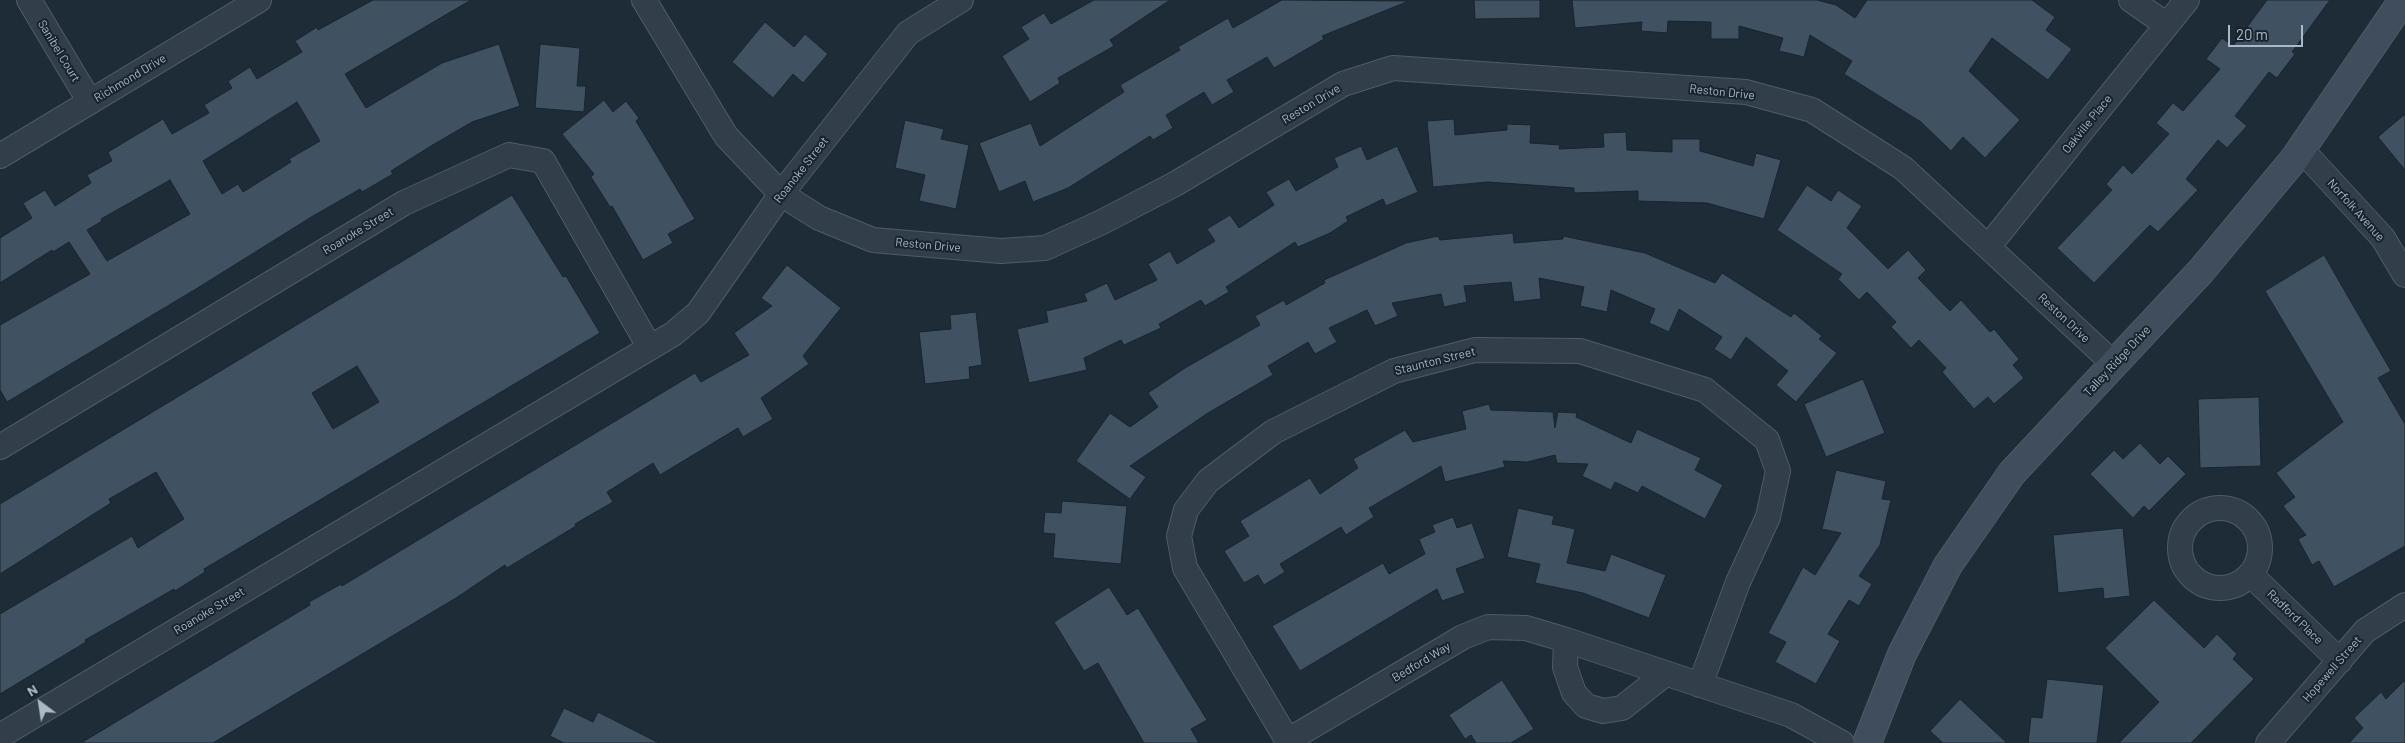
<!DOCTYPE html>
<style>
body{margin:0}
#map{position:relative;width:2405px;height:743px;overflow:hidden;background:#1e2c38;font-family:Barlow,sans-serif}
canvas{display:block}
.north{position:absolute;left:15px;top:678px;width:50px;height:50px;-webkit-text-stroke:4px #17232d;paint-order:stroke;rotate:329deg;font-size:14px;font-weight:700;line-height:20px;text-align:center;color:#abb9c6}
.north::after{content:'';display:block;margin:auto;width:18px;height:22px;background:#abb9c6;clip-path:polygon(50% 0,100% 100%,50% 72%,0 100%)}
.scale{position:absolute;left:2228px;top:25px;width:75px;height:22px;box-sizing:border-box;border:2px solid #abb9c6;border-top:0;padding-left:6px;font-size:15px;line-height:18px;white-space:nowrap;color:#abb9c6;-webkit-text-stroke:4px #17232d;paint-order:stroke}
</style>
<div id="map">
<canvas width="2405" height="743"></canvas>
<div class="north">N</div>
<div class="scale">20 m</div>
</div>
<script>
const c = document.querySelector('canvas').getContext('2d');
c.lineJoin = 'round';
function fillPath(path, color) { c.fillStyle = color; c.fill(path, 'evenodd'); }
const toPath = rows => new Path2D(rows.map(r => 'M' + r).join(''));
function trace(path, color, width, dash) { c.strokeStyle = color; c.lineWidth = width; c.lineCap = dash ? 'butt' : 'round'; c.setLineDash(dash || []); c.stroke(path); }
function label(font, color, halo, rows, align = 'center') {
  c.font = font + ' Barlow,sans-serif'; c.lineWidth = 4; c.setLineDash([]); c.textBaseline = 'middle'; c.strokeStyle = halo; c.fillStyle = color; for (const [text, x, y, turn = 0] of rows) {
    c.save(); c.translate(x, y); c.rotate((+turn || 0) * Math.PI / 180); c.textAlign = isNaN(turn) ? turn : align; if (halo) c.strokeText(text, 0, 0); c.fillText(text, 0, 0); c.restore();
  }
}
const building = toPath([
 [373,0,471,0,345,74,366,108,442,63,499,44,520,106,472,122,431,146,391,171,393,174,362,192,360,189,313,216,196,289,7,402,0,390,0,325,90,274,69,242,53,252,52,250,0,283,0,238,32,218,23,203,45,190,55,206,91,183,87,175,112,161,108,152,163,119,172,134,209,113,204,105,232,88,228,81,250,67,257,79,302,52,295,41,317,27,318,30,373,0],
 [297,102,320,141,289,159,291,162,243,192,238,184,222,194,203,161,297,102],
 [170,180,190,214,107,261,87,230,102,221,101,219,170,180],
 [1094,0,1170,0,1110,40,1114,46,1058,78,1060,83,1030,102,1002,56,1029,39,1021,27,1044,13,1051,24,1094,0],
 [1282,0,1409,1,1322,36,1324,39,1274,68,1267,57,1227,80,1234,92,1212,105,1204,92,1166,115,1173,128,1153,140,1150,136,1068,188,1033,202,1025,181,999,192,979,143,1031,123,1040,146,1124,92,1120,85,1180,50,1178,47,1228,18,1233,28,1282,0],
 [1474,0,1540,0,1540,18,1475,19,1474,0],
 [1572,0,1817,0,1836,5,1855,18,1867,0,2032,0,2055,17,2046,30,2072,49,2048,80,1992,38,1969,71,2020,120,1985,158,1963,137,1951,151,1921,122,1844,74,1852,61,1810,35,1804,57,1779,51,1783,38,1739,26,1739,39,1711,39,1711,22,1668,21,1667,33,1641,31,1642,22,1575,28,1572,0],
 [2267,0,2330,0,2292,52,2295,54,2277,78,2269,72,2235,116,2247,126,2227,148,2218,140,2186,179,2198,190,2158,232,2150,225,2094,283,2057,248,2112,190,2106,184,2123,165,2132,174,2169,134,2156,123,2173,103,2183,111,2220,69,2206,59,2222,38,2233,46,2267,0],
 [765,22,794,47,805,34,828,54,803,83,793,74,773,98,732,62,765,22],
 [540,44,580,48,577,86,586,86,584,112,535,108,540,44],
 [604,100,613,112,626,101,639,118,636,121,695,219,668,234,673,243,643,260,612,206,610,207,591,177,594,174,562,134,604,100],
 [2405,114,2405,170,2378,137,2405,114],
 [1454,119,1455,135,1507,130,1507,124,1531,125,1530,143,1560,145,1559,149,1604,147,1603,133,1626,132,1627,150,1672,152,1672,139,1700,139,1700,151,1753,166,1756,153,1781,160,1764,219,1707,203,1638,201,1638,191,1574,193,1574,188,1488,182,1433,187,1427,121,1454,119],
 [905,120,944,129,941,139,969,145,956,209,919,201,925,175,895,168,905,120],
 [1361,146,1367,160,1397,146,1418,192,1386,206,1383,199,1346,217,1348,221,1330,233,1298,247,1295,242,1226,287,1229,292,1205,306,1201,300,1159,324,1161,328,1124,345,1121,340,1084,358,1087,370,1029,383,1017,329,1048,322,1046,311,1087,301,1084,294,1107,283,1115,300,1157,280,1148,264,1170,251,1177,264,1215,241,1207,229,1230,215,1239,228,1274,205,1266,192,1289,179,1296,191,1338,167,1334,158,1361,146],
 [1807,185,1831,201,1838,190,1862,206,1847,228,1888,269,1908,250,1926,270,1918,278,1950,311,1961,300,1990,332,1994,329,2019,359,2013,365,2024,378,1994,404,1988,397,1974,409,1942,372,1946,368,1919,340,1911,348,1891,327,1896,322,1867,292,1859,300,1838,279,1842,274,1777,230,1807,185],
 [512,195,563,277,566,276,600,333,204,569,205,572,175,591,174,589,85,640,86,642,0,694,0,614,132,536,138,548,184,519,156,472,109,499,111,503,0,574,0,504,512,195],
 [357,366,379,402,333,429,312,393,357,366],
 [1513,233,1514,243,1563,239,1563,236,1645,253,1715,283,1722,273,1791,317,1794,313,1822,336,1819,339,1837,353,1796,402,1776,385,1788,371,1746,337,1731,360,1714,349,1722,337,1679,309,1669,332,1649,323,1655,309,1611,290,1607,312,1580,306,1584,287,1539,278,1541,299,1514,302,1511,282,1464,286,1467,302,1444,307,1441,294,1392,303,1398,316,1375,326,1367,310,1329,328,1337,342,1315,354,1308,342,1268,366,1273,375,1208,413,1130,466,1146,477,1130,499,1076,461,1110,413,1130,427,1158,407,1148,393,1185,368,1260,325,1255,316,1284,300,1286,305,1325,283,1324,280,1406,243,1438,236,1440,240,1513,233],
 [2324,255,2391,371,2378,378,2405,424,2405,546,2334,587,2319,561,2312,565,2298,539,2306,535,2283,506,2295,497,2276,473,2343,422,2265,291,2324,255],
 [787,265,841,308,803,356,809,364,761,398,773,419,743,437,738,428,660,475,653,463,607,492,613,502,575,524,576,526,507,568,505,565,456,598,213,743,81,743,310,605,309,602,341,584,342,586,695,373,701,382,749,355,734,333,772,306,761,298,787,265],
 [976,312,982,365,969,367,970,379,925,384,919,332,951,329,950,315,976,312],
 [1863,379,1885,433,1826,457,1804,404,1863,379],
 [2259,397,2261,466,2200,468,2198,399,2259,397],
 [1489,404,1491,410,1553,412,1555,428,1558,412,1577,413,1576,417,1631,443,1637,429,1701,458,1695,470,1723,485,1705,519,1642,486,1638,493,1615,482,1611,490,1582,476,1588,464,1557,463,1555,455,1527,462,1503,461,1505,467,1445,482,1441,466,1369,508,1374,517,1346,535,1341,527,1280,564,1285,572,1264,585,1258,575,1244,583,1224,551,1249,536,1240,521,1310,478,1320,494,1358,468,1353,459,1405,430,1413,442,1466,429,1462,411,1489,404],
 [2140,443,2160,464,2168,456,2186,474,2149,511,2144,506,2133,518,2090,474,2114,450,2123,459,2140,443],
 [1836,470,1886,481,1882,499,1891,500,1880,545,1859,576,1872,584,1859,606,1849,600,1828,634,1840,641,1816,684,1775,662,1786,642,1768,633,1803,567,1815,575,1841,533,1822,529,1836,470],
 [1062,501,1127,506,1121,564,1053,558,1055,534,1043,533,1045,512,1061,513,1062,501],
 [1518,508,1554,516,1552,524,1575,529,1567,563,1605,571,1611,554,1666,575,1649,618,1583,593,1535,583,1540,564,1507,557,1518,508],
 [1453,517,1457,528,1472,523,1485,558,1456,569,1465,593,1442,601,1437,589,1300,671,1272,626,1383,563,1389,574,1425,554,1419,539,1435,532,1432,525,1453,517],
 [2123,528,2130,596,2104,599,2103,588,2058,593,2053,535,2123,528],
 [1109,587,1127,615,1138,608,1207,720,1191,729,1199,743,1144,743,1098,663,1084,671,1054,622,1109,587],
 [2154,600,2204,648,2217,634,2237,654,2233,659,2254,679,2191,743,2119,743,2159,702,2105,648,2154,600],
 [2047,679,2104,685,2097,743,2028,743,2031,717,2042,718,2047,679],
 [1502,680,1534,729,1511,743,1476,743,1471,735,1465,739,1449,715,1502,680],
 [2405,680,2405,743,2349,743,2363,728,2354,718,2381,692,2386,699,2405,680],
 [1960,699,2007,743,1943,743,1930,731,1960,699],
 [564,708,593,722,598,712,659,743,564,743,550,736,564,708]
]);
fillPath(building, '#405261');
trace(building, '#19252f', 1);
const street = toPath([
 [29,0,90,102],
 [644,0,726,136,781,194,819,218,873,240,1001,251,1045,248,1100,223,1175,184,1343,84,1393,68,1746,92,1812,110,1903,168,2114,364],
 [2131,0,2167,25],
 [2301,149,2383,238,2405,275],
 [0,156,259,0],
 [1988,247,2187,0],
 [0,447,404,203,509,155,543,161,650,348],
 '2180 548a40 40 0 1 1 80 0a40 40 0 1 1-80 0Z',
 [2250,574,2340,661],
 [1566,640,1565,667,1574,693,1586,706,1603,711,1622,708,1665,674],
 [0,736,673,334,698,313,781,194,908,33,961,0],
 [1287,741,1463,637,1488,627,1526,628,1566,640,1791,715,1842,743],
 [1289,743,1185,568,1179,536,1186,510,1208,481,1273,432,1394,371,1475,350,1580,351,1705,390,1767,440,1778,471,1768,517,1738,582,1700,685],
 [2268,743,2365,631,2405,605]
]);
const secondary = toPath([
 [1867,743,1902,654,1948,565,2012,473,2201,271,2295,158,2403,0]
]);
trace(street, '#4f5c67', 26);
trace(secondary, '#4f5c67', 30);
trace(street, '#323e49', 24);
trace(secondary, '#3f4d5c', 28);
label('12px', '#abb9c6', '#17232d', [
 ["Sanibel Court",59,51,59],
 ["Richmond Drive",130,78,-31],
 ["Reston Drive",1722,92,6],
 ["Reston Drive",1311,104,-31],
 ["Oakville Place",2087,124,-51],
 ["Roanoke Street",801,170,-52],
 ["Norfolk Avenue",2356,210,48],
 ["Roanoke Street",358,231,-31],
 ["Reston Drive",928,245,5],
 ["Reston Drive",2064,318,43],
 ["Staunton Street",1435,361,-14],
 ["Talley Ridge Drive",2117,361,-47],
 ["Roanoke Street",209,611,-31],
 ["Radford Place",2295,617,44],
 ["Bedford Way",1421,662,-31],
 ["Hopewell Street",2332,669,-49]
]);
</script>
